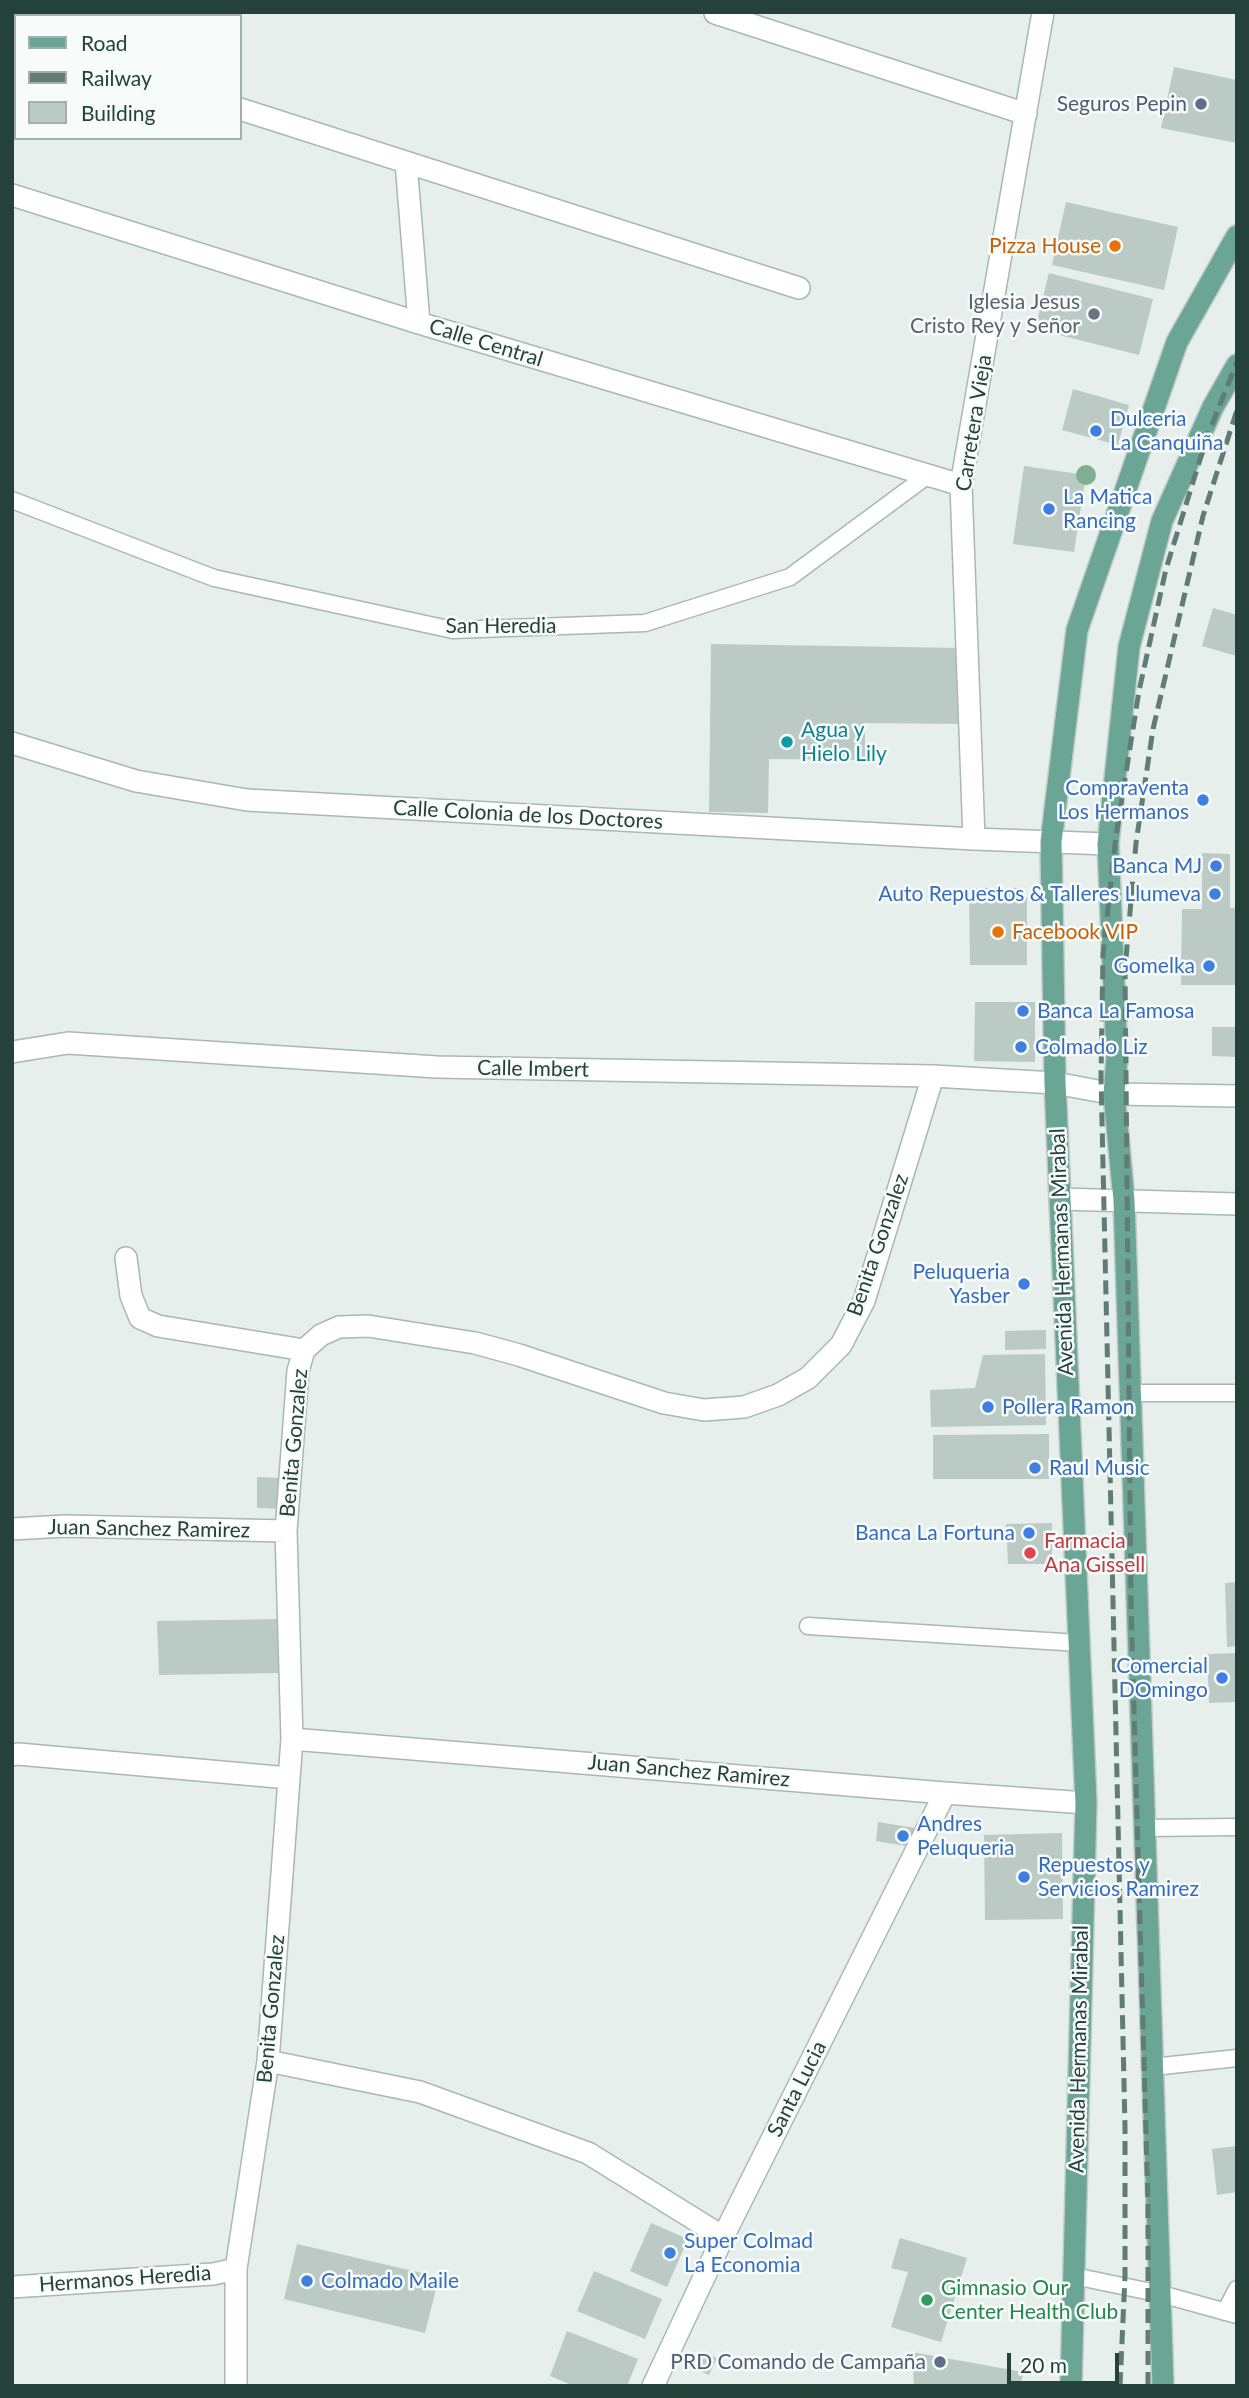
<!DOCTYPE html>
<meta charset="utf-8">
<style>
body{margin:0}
#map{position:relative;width:1249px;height:2398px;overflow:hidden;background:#e6efeb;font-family:Lato,sans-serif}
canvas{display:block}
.frame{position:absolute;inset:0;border:14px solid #24423a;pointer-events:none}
.legend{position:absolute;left:14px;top:14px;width:228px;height:126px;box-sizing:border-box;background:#f7fbf9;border:2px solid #a3b1ad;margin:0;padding:9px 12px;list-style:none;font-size:21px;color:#24423a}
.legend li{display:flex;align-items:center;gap:14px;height:35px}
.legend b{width:35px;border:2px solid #a3b1ad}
.scale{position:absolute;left:1007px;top:2353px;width:112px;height:32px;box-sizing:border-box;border:4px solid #24423a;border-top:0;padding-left:9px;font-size:21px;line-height:24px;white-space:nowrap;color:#24423a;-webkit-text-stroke:5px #f7fbf9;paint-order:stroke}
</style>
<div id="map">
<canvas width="1249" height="2398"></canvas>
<div class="frame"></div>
<ul class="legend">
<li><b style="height:9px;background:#6aa596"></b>Road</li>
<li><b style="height:9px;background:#5f7d75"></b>Railway</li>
<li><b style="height:19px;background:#bbcac4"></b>Building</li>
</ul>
<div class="scale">20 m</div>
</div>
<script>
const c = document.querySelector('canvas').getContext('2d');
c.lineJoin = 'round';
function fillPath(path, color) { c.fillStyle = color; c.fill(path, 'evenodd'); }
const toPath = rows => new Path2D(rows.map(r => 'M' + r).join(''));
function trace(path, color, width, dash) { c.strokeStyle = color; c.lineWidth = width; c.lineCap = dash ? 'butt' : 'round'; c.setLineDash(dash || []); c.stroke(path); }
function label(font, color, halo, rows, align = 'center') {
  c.font = font + ' Lato,sans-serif'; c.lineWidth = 5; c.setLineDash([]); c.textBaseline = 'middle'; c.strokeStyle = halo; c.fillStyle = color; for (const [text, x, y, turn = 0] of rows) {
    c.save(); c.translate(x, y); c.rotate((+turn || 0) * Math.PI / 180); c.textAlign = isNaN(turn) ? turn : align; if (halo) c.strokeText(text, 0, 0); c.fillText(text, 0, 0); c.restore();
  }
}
fillPath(toPath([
 [1174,67,1237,80,1237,143,1161,128],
 [1066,202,1178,227,1164,290,1052,265],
 [1049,273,1153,299,1139,355,1035,329],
 [1073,389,1129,405,1118,445,1062,430],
 [1024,466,1086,475,1074,552,1013,544],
 [1213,608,1237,615,1237,656,1202,646],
 [711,644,964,648,963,724,865,723,865,760,769,759,768,813,709,812],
 [1202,853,1230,854,1230,908,1237,908,1237,985,1181,985,1182,909,1202,909],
 [969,888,1020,888,1027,898,1027,965,970,965],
 [975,1002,1035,1002,1035,1062,974,1061],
 [1212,1027,1237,1027,1237,1057,1212,1056],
 [1046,1330,1046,1349,1005,1350,1005,1331],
 [1045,1354,1046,1425,931,1427,930,1390,975,1388,983,1355],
 [1049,1434,1049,1479,933,1479,933,1435],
 [257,1477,286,1478,285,1509,257,1508],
 [1052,1523,1052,1564,1008,1564,1006,1524],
 [1237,1582,1237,1646,1227,1647,1225,1583],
 [282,1619,283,1673,159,1675,157,1621],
 [1237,1653,1237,1702,1209,1703,1207,1654],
 [878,1822,915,1828,912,1847,876,1841],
 [1062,1833,1063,1919,985,1920,984,1835],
 [1237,2146,1237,2192,1217,2195,1212,2149],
 [651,2223,688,2239,667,2287,630,2271],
 [900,2238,967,2258,941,2342,891,2327,908,2272,891,2268],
 [297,2244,439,2277,425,2333,284,2299],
 [594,2271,662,2299,645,2339,577,2311],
 [567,2331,638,2359,627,2386,574,2386,550,2376],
 [912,2352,1023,2372,1021,2386,914,2386],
 [705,2353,717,2358,709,2375,698,2370]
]), '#bbcac4');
const lane = toPath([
 [12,500,214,578,453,630,645,623,790,577,928,475],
 [1130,1393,1237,1393],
 [808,1626,1079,1643],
 [1145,1828,1237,1827],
 [1153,2067,1237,2058],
 [1074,2276,1161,2294,1237,2315],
 [1225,2312,1237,2289]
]);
const street = toPath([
 [176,12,177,16],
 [715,13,1026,114],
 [12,36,16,37],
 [240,109,799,288],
 [406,162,419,323],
 [12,195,419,323,961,485],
 [12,743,136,781,247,800,974,839,1108,844],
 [974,839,961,485,1043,12],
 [12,1052,68,1043,437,1067,933,1076,1055,1083],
 [126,1258,131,1296,140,1318,158,1326,304,1350],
 [12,1529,65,1526,286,1531],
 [292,1739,945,1793,1086,1803],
 [12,1755,18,1754,289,1778],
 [268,2061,420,2092,588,2153,723,2237],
 [12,2287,213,2274,236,2269],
 [236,2386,236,2269,268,2061,292,1739,286,1531,298,1371,304,1350,321,1335,339,1327,368,1326,475,1343,519,1355,664,1403,704,1410,744,1407,778,1395,808,1378,841,1345,864,1301,933,1076],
 [653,2386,723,2237,945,1793]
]);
const secondary = toPath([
 [1055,1083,1114,1094,1237,1096],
 [1060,1199,1237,1204]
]);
const primary = toPath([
 [1071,2386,1086,1803,1055,1083,1051,842,1077,630,1177,342,1237,236],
 [1163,2386,1124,1200,1114,1094,1117,1058,1108,844,1129,647,1162,521,1213,407,1237,365]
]);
trace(lane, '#a8b8b2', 19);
trace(street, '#a8b8b2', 24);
trace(secondary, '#a4bbb3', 24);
trace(primary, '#c2cac8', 24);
trace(lane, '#fff', 16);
trace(street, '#fff', 21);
trace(secondary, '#fff', 21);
trace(primary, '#6aa596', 21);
trace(toPath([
 [1120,2386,1125,2276,1125,2127,1101,1077,1103,954,1116,836,1139,691,1166,569,1207,437,1237,362],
 [1148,2386,1148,2205,1131,1603,1125,970,1136,843,1153,729,1203,516,1237,410]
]), '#5f7d75', 5, [14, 7]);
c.fillStyle = '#80af93';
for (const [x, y] of [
 [1086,475]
]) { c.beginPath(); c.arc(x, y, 10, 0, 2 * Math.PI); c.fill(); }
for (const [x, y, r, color] of [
 [1201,104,7,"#5c6f8a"],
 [1115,246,7,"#e8710a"],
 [1094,314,7,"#6b7280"],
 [1096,431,7,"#3f7fe0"],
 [1049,509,7,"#3f7fe0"],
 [787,742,7,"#0f9aa8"],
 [1203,800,7,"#3f7fe0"],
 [1216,866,7,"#3f7fe0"],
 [1215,894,7,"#3f7fe0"],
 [998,932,7,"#e8710a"],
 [1209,966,7,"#3f7fe0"],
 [1023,1011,7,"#3f7fe0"],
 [1021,1047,7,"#3f7fe0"],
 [1024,1284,7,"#3f7fe0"],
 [988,1407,7,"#3f7fe0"],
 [1035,1468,7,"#3f7fe0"],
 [1029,1533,7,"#3f7fe0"],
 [1030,1553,7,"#e0444e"],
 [1222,1678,7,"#3f7fe0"],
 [903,1836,7,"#3f7fe0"],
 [1024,1877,7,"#3f7fe0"],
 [670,2253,7,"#3f7fe0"],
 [307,2281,7,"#3f7fe0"],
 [927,2300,7,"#2e9e5b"],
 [940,2362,7,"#5c6f8a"]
]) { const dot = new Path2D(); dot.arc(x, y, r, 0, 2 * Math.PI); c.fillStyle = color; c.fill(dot); trace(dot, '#f7fbf9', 2.5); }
label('21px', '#4e5e75', '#f7fbf9', [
 ["Seguros Pepin",1187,104],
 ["PRD Comando de Campaña",926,2362]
], 'right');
label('21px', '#c56008', '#f7fbf9', [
 ["Pizza House",1101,246],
 ["Facebook VIP",1012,932,"left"]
], 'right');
label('21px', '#5b616d', '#f7fbf9', [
 ["Iglesia Jesus",1080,302],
 ["Cristo Rey y Señor",1080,326]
], 'right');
label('21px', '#24423a', '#f7fbf9', [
 ["Calle Central",486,343,17],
 ["Carretera Vieja",974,423,-81],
 ["San Heredia",501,626],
 ["Calle Colonia de los Doctores",528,815,3],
 ["Calle Imbert",533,1069,1],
 ["Benita Gonzalez",878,1245,-71],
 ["Avenida Hermanas Mirabal",1062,1252,-92],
 ["Benita Gonzalez",294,1443,-85],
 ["Juan Sanchez Ramirez",149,1529,1],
 ["Juan Sanchez Ramirez",689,1771,5],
 ["Benita Gonzalez",271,2009,-85],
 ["Avenida Hermanas Mirabal",1079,2049,-89],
 ["Santa Lucia",797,2089,-63],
 ["Hermanos Heredia",125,2279,-4]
]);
label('21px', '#366cbe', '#f7fbf9', [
 ["Dulceria",1110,419],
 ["La Canquiña",1110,443],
 ["La Matica",1063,497],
 ["Rancing",1063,521],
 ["Compraventa",1189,788,"right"],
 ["Los Hermanos",1189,812,"right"],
 ["Banca MJ",1202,866,"right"],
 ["Auto Repuestos & Talleres Llumeva",1201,894,"right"],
 ["Gomelka",1195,966,"right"],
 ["Banca La Famosa",1037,1011],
 ["Colmado Liz",1035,1047],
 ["Peluqueria",1010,1272,"right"],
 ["Yasber",1010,1296,"right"],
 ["Pollera Ramon",1002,1407],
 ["Raul Music",1049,1468],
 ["Banca La Fortuna",1015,1533,"right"],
 ["Comercial",1208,1666,"right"],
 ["DOmingo",1208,1690,"right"],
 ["Andres",917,1824],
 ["Peluqueria",917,1848],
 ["Repuestos y",1038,1865],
 ["Servicios Ramirez",1038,1889],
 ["Super Colmad",684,2241],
 ["La Economia",684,2265],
 ["Colmado Maile",321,2281]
], 'left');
label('21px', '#0d838f', '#f7fbf9', [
 ["Agua y",801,730],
 ["Hielo Lily",801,754]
], 'left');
label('21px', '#be3a42', '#f7fbf9', [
 ["Farmacia",1044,1541],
 ["Ana Gissell",1044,1565]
], 'left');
label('21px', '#27864d', '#f7fbf9', [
 ["Gimnasio Our",941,2288],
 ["Center Health Club",941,2312]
], 'left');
</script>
